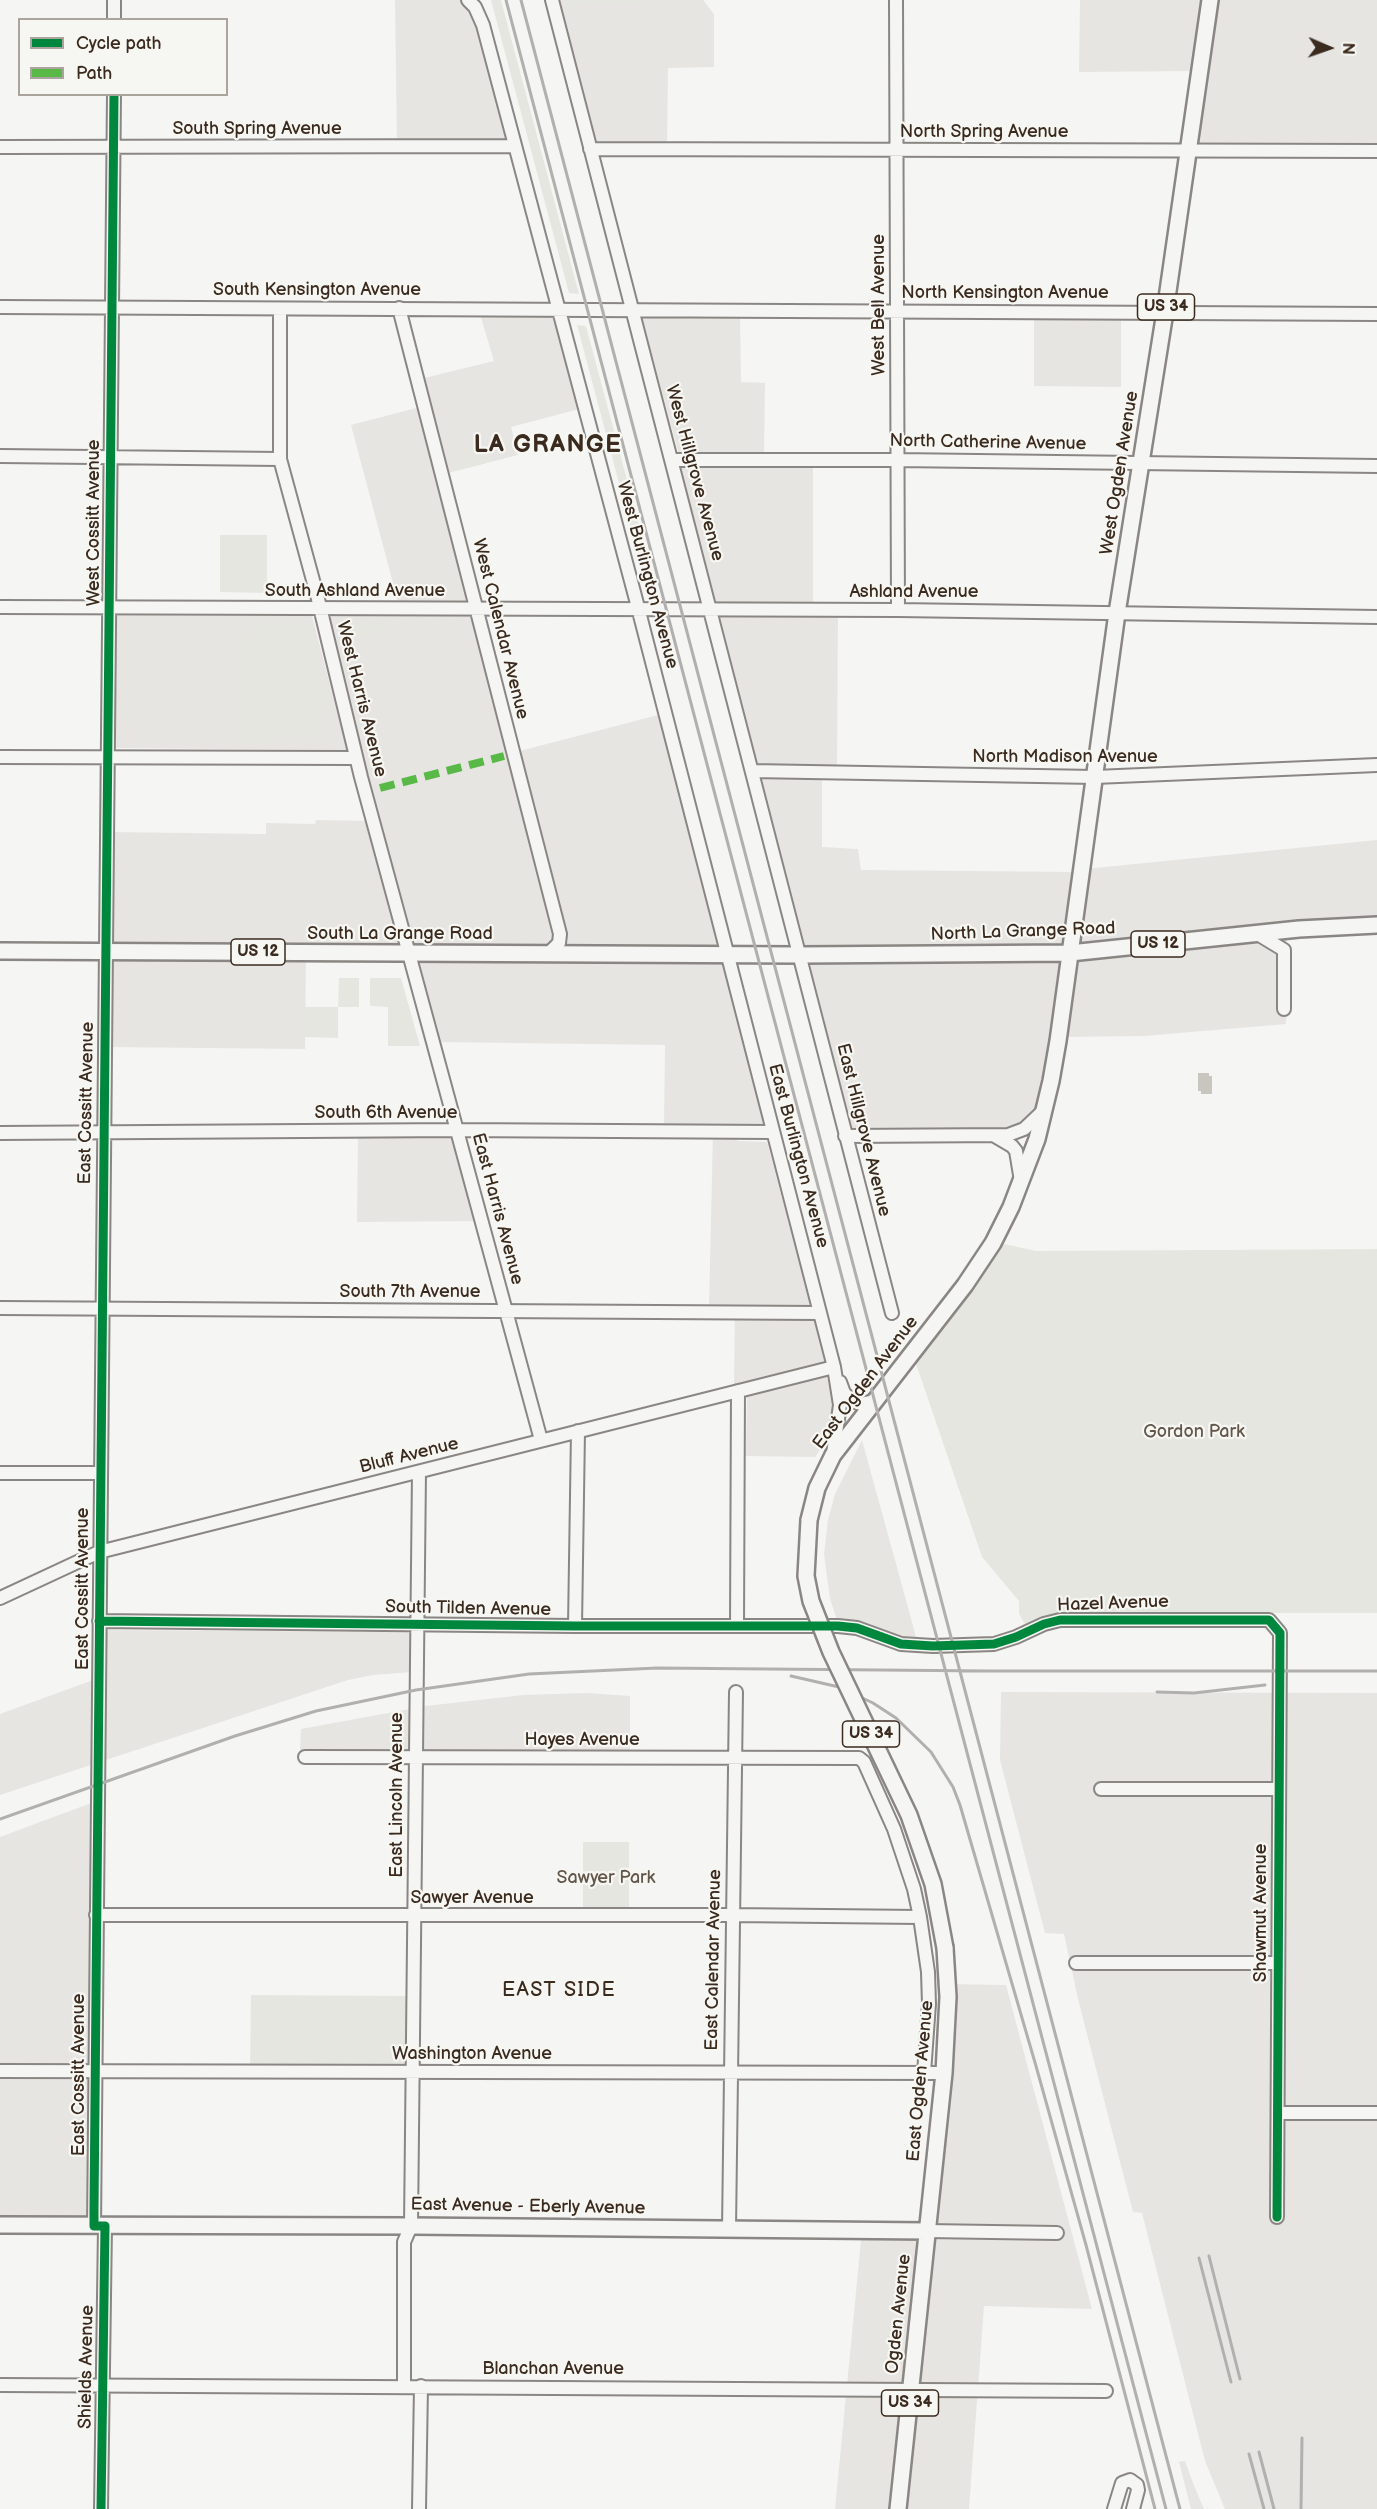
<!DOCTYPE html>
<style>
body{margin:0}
#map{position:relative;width:1377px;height:2509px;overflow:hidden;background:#f5f5f3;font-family:"Balsamiq Sans",sans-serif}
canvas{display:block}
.legend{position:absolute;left:18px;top:18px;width:210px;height:78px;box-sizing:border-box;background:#f6f6f2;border:2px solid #aba49d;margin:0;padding:8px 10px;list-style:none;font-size:18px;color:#3b2a1e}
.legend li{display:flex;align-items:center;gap:12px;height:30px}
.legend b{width:30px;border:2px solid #aba49d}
.north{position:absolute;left:1299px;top:18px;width:60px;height:60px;-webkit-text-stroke:4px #f6f6f2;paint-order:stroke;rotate:92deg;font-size:16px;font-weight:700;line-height:24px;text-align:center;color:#3b2a1e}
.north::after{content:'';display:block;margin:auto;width:21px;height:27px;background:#3b2a1e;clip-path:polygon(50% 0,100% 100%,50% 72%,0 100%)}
</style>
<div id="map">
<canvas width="1377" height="2509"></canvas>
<ul class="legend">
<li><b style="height:8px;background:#00873e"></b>Cycle path</li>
<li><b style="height:8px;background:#58b947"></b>Path</li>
</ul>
<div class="north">N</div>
</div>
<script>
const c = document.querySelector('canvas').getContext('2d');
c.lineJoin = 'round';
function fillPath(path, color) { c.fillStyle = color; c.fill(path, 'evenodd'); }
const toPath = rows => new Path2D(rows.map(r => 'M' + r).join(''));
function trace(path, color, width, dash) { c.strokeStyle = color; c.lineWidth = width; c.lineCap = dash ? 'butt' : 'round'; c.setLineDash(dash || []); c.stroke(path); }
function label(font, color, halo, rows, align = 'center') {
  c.font = font + ' "Balsamiq Sans",sans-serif'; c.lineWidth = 4.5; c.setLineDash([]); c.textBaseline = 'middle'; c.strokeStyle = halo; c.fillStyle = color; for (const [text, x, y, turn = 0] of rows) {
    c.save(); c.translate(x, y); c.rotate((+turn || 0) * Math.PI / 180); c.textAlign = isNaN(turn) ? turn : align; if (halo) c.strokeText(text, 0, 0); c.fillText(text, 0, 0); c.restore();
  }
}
fillPath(toPath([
 [395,0,465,0,476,13,512,145,397,144],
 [559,0,703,0,714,14,714,67,668,68,667,143,595,142],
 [1080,0,1205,0,1195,71,1079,72],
 [1212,0,1377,0,1377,148,1192,147],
 [479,311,556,312,583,408,511,427,518,455,444,474,420,379,494,361],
 [1034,313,1121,314,1121,387,1034,386],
 [641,315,740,315,741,382,765,383,764,455,679,454],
 [420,407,472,606,398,602,351,425],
 [813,465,813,603,715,604,678,466],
 [321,610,474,612,560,943,548,953,412,950],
 [838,612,837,770,755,769,715,613],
 [115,615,312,616,347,750,114,748],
 [662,714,722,950,567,950,516,752],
 [760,775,822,776,822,847,858,849,861,870,1079,872,1065,951,802,953],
 [316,820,372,821,407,951,108,950,110,832,266,834,266,823,315,824],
 [1377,840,1377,922,1072,950,1084,869],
 [1287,936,1286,1024,1144,1036,1062,1037,1072,956],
 [108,954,306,955,305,1049,106,1047],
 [803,957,1065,957,1041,1110,1008,1135,848,1136],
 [415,958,724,959,769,1129,664,1130,665,1045,437,1042],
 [358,1133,455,1133,480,1221,357,1222],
 [713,1133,737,1133,737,1141,767,1142,836,1401,834,1421,828,1439,815,1457,746,1456,747,1398,734,1384,735,1306,709,1306],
 [862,1440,918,1644,867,1624,837,1620,830,1599,824,1554,828,1520,835,1494],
 [105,1630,412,1632,412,1672,373,1675,348,1680,0,1795,0,1714,104,1676],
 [1001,1692,1377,1693,1377,2509,1225,2509,1205,2461,1142,2213,1133,2212,1078,1999,1064,1934,1045,1933,1000,1760],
 [586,1693,630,1696,630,1752,300,1750,301,1729,426,1706,523,1695],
 [94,1802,91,2229,0,2229,0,1837],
 [949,1984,1006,1985,1092,2309,984,2306,969,2509,835,2509,862,2230,927,2230],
 [1185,2461,1193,2483,1204,2509,1191,2509,1179,2462]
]), '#e7e5e2');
fillPath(toPath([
 [491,0,501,0,579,294,569,293],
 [565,0,646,0,644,4,566,5],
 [577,325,586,326,658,596,649,596],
 [486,445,490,462,459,470,454,454],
 [220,535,267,535,267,593,220,592],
 [341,624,392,624,393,629,346,641],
 [245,625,309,625,331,710,324,712,330,736,280,736,282,742,242,743,242,721,233,721,233,694,237,694,235,644,245,644],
 [339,978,359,978,359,1007,338,1007,338,1038,305,1037,305,1007,338,1007],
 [370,978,401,978,420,1046,388,1046,388,1007,370,1006],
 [995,1242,1036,1251,1377,1249,1377,1613,1082,1613,1056,1615,1026,1626,1019,1614,1019,1601,982,1557,913,1355],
 [583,1842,629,1842,629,1913,583,1913],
 [251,1995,412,1996,411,2071,250,2070]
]), '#e6e6e1');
fillPath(toPath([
 [1198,1073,1209,1073,1209,1076,1212,1076,1212,1094,1201,1094,1201,1091,1198,1091]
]), '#c9c5bf');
const minor = toPath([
 [468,0,475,7,483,25,635,596,834,1367,840,1405,833,1454],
 [552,0,892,1313],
 [896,0,898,610],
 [114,20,114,0],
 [0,147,514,146],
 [590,149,1377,151],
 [0,307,1377,314],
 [399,308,560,934,559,943,548,954],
 [280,309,280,459,317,595,361,777,541,1440],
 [0,456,280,459],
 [672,460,897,460,1377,466],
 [0,607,898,610,1377,617],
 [0,757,356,758],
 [752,771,1095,777,1377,765],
 [1256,933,1284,950,1284,1009],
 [0,1133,457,1130,773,1132],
 [845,1136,1008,1135,1024,1129,1044,1110],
 [995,1136,1012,1146,1016,1151,1021,1181],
 [0,1308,820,1313],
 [840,1382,844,1393,852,1401,861,1404,874,1401],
 [0,1473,100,1473],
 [0,1598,99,1552,834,1367],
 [99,1621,575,1626,838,1626,857,1628,901,1644,933,1646,994,1644,1016,1637,1044,1624,1060,1620,1269,1620,1280,1633,1277,2217],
 [575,1626,578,1431],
 [737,1626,738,1391],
 [305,1757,859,1758,864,1762,894,1829,914,1889,920,1917,928,1972,929,2004,924,2073],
 [1101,1789,1278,1789],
 [96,1915,732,1915,920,1917],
 [1076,1963,1278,1963],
 [0,2071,944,2073],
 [1278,2113,1377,2113],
 [94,2226,114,94],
 [729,2229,736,1692],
 [927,2231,1057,2233],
 [0,2385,1106,2391],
 [404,2386,404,2242,411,2226,419,1472],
 [101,2509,105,2226],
 [419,2509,421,2386],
 [1114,2509,1122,2483,1130,2480,1137,2485,1138,2490,1133,2509]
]);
const major = toPath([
 [0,951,800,955,1070,953,1299,929,1377,925],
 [809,1520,817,1488,833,1455,965,1285,993,1243,1011,1207,1037,1139,1051,1081,1058,1041,1117,613,1165,312,1210,0],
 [0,2225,411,2226,927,2231],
 [898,2509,944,2073,948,1997,945,1948]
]);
trace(minor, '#8a8683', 16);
trace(major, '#8a8683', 20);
trace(minor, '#f5f5f3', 12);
trace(major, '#f5f5f3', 15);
trace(toPath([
 [506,0,1166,2509],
 [521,0,1180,2509],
 [791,1676,839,1687,873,1703,896,1718,931,1752,953,1787,960,1805,1036,2066,1086,2245,1155,2509],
 [1157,1692,1194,1693,1265,1685],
 [0,1819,235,1736,316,1711,416,1690,529,1674,657,1668,989,1671,1377,1671],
 [1209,2256,1240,2379],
 [1199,2258,1231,2382],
 [1259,2452,1274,2509],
 [1249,2454,1264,2509],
 [1301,2509,1302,2438]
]), '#b2b0ae', 3);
const majorBridge = toPath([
 [809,1520,806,1576,811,1601,831,1652,909,1815,933,1884,945,1948]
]);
trace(majorBridge, '#8a8683', 20, []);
trace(majorBridge, '#f5f5f3', 15);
trace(toPath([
 [380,788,504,756]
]), '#58b947', 8, [15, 8]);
trace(toPath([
 [99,1621,575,1626,838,1626,857,1628,901,1644,933,1646,994,1644,1016,1637,1044,1624,1060,1620,1269,1620,1280,1633,1277,2217],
 [101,2509,105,2226,94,2226,94,2208,114,94]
]), '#00873e', 9);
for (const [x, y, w] of [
 [1166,307,57],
 [1158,944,54],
 [258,952,54],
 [871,1734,57],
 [910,2403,57]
]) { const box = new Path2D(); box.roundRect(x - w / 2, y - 13, w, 26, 4.5); c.fillStyle = '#f6f6f2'; c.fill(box); trace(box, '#3b2a1e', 1.5); }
label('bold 16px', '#3b2a1e', null, [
 ["US 34",1166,307],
 ["US 12",1158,944],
 ["US 12",258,952],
 ["US 34",871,1734],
 ["US 34",910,2403]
]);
label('18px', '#3b2a1e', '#f6f6f2', [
 ["South Spring Avenue",257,129],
 ["North Spring Avenue",984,132],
 ["South Kensington Avenue",317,290],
 ["North Kensington Avenue",1005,293],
 ["West Bell Avenue",879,305,-90],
 ["North Catherine Avenue",988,443,1],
 ["West Hillgrove Avenue",694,473,75],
 ["West Ogden Avenue",1120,473,-81],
 ["West Cossitt Avenue",94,523,-90],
 ["West Burlington Avenue",647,575,75],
 ["South Ashland Avenue",355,591],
 ["Ashland Avenue",914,592],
 ["West Calendar Avenue",500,629,76],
 ["West Harris Avenue",361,699,76],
 ["North Madison Avenue",1065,757],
 ["North La Grange Road",1023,932,-2],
 ["South La Grange Road",400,934],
 ["East Cossitt Avenue",87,1103,-89],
 ["South 6th Avenue",386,1113],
 ["East Hillgrove Avenue",863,1130,76],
 ["East Burlington Avenue",798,1156,75],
 ["East Harris Avenue",497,1209,75],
 ["South 7th Avenue",410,1292],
 ["East Ogden Avenue",866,1383,-53],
 ["Bluff Avenue",409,1456,-14],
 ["East Cossitt Avenue",83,1589,-90],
 ["Hazel Avenue",1113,1604,-2],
 ["South Tilden Avenue",468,1609,1],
 ["Hayes Avenue",582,1740],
 ["East Lincoln Avenue",397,1795,-90],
 ["Sawyer Avenue",472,1898],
 ["Shawmut Avenue",1261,1913,-90],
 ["East Calendar Avenue",714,1960,-89],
 ["Washington Avenue",472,2054],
 ["East Cossitt Avenue",79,2075,-90],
 ["East Ogden Avenue",921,2081,-85],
 ["East Avenue - Eberly Avenue",528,2207,1],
 ["Ogden Avenue",899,2314,-84],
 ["Shields Avenue",87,2367,-89],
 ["Blanchan Avenue",553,2369]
]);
label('18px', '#63564b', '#f6f6f2', [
 ["Gordon Park",1194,1432],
 ["Sawyer Park",606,1878]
]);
c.letterSpacing = '1.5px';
label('20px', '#3b2a1e', '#f6f6f2', [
 ["EAST SIDE",559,1991]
]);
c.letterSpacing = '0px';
c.letterSpacing = '1.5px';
label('bold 24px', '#3b2a1e', '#f6f6f2', [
 ["LA GRANGE",548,446]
]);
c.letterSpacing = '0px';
</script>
